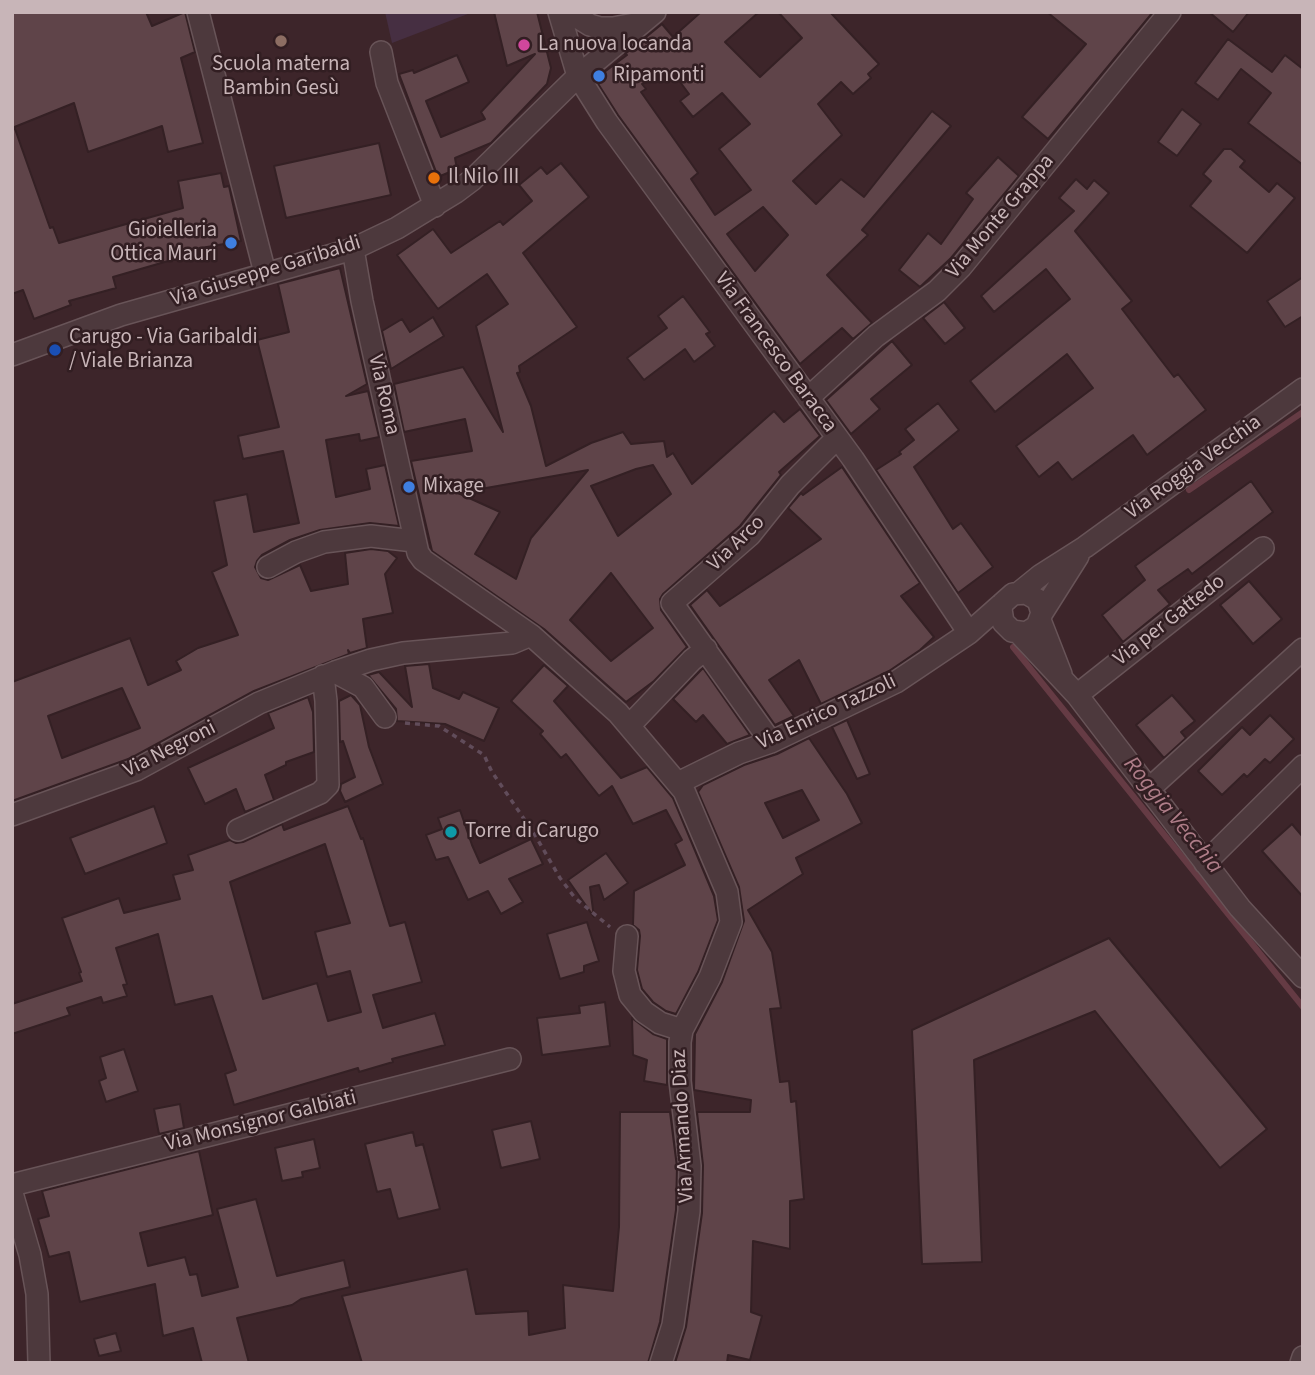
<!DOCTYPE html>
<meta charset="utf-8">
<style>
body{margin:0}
#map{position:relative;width:1315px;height:1375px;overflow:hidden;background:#3d252a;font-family:"Source Sans 3",sans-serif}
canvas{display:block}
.frame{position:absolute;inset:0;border:14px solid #c8b5b8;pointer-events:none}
</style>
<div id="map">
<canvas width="1315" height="1375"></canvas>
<div class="frame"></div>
</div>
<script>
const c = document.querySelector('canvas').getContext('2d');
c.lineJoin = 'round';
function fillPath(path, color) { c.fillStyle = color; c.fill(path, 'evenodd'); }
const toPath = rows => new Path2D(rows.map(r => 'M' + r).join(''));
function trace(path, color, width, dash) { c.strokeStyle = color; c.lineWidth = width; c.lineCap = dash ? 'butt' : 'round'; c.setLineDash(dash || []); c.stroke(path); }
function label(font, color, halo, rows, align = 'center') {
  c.font = font + ' "Source Sans 3",sans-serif'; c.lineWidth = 5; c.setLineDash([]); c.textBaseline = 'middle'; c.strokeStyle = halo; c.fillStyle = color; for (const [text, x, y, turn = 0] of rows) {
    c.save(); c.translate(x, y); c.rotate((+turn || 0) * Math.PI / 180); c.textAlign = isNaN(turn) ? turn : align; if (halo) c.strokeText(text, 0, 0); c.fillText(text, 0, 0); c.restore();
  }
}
fillPath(toPath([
 [385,12,473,12,392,43]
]), '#462f42');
trace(toPath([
 [1189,490,1303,412],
 [1013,647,1303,1007]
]), '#653b44', 6);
const building = toPath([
 [12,12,146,12,152,26,185,12,195,52,181,58,203,143,168,152,162,126,88,152,74,103,12,128,12,12],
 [494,12,537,12,551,68,547,84,491,143,455,158,457,169,438,177,399,74,413,70,414,73,457,55,469,82,426,101,441,137,485,119,481,112,535,54,507,66,494,12],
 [701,12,759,12,725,42,760,77,802,38,778,12,830,12,879,64,868,74,871,78,853,94,841,82,818,104,842,135,793,181,816,204,841,179,864,197,932,111,951,126,862,230,868,235,827,275,872,323,853,339,842,328,800,364,618,115,595,79,627,55,625,54,662,24,673,37,701,12],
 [672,71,689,94,680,101,693,117,722,93,750,124,719,149,751,190,715,215,691,179,698,173,641,92,646,89,642,84,672,71],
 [763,207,788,235,755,271,727,234,763,207],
 [1047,12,1153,12,1048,139,1022,117,1086,44,1047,12],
 [1209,12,1249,12,1233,32,1209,12],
 [1228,39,1272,72,1285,55,1303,69,1303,165,1248,123,1271,93,1241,69,1218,100,1195,83,1228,39],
 [1182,109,1201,124,1177,156,1158,142,1182,109],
 [12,129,15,129,50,228,53,227,59,243,183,208,178,181,221,173,224,187,229,186,241,241,173,253,175,259,113,277,116,288,69,301,71,305,34,319,23,290,12,294,12,129],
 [379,143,391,195,286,218,274,166,379,143],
 [1224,149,1231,149,1245,161,1240,167,1269,192,1277,183,1295,198,1247,253,1190,206,1211,181,1203,174,1224,149],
 [998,157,1019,176,951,258,920,287,899,270,928,233,941,244,973,199,966,193,998,157],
 [561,163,589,197,523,253,577,327,519,366,520,372,517,373,531,406,546,466,591,443,623,432,631,444,664,441,667,457,673,453,692,484,774,411,784,422,800,409,820,436,779,472,781,475,740,526,663,594,660,599,661,610,687,647,654,681,626,702,544,629,432,551,411,461,472,451,465,419,404,432,394,384,463,367,503,432,476,326,508,304,487,274,438,309,397,255,433,229,451,253,500,221,503,225,532,201,519,185,541,167,547,174,561,163],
 [653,465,671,494,618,536,591,486,636,469,653,465],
 [588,470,531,538,516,579,475,554,500,512,458,493,588,470],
 [611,573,653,628,611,661,570,620,611,573],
 [1076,179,1087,189,1094,180,1109,193,1075,231,1132,301,1122,309,1174,377,1178,374,1206,410,1147,455,1133,435,1072,480,1058,462,1039,477,1016,446,1093,388,1067,354,995,412,970,381,1070,299,1046,269,994,312,981,296,1074,211,1059,198,1076,179],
 [340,268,367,384,346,396,368,391,379,437,360,441,359,434,326,440,336,497,370,489,366,469,385,465,399,526,370,523,320,530,290,540,262,555,257,561,255,567,261,578,268,580,300,565,311,591,348,584,345,553,371,549,388,551,397,558,385,574,393,613,363,619,367,648,350,653,348,650,349,654,254,691,131,758,12,801,12,682,130,638,148,685,181,670,176,661,198,648,238,635,212,572,227,565,214,501,247,494,254,532,299,523,283,451,243,459,238,436,279,427,257,340,289,332,278,284,340,268],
 [122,688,140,728,62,758,48,716,122,688],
 [1303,277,1303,316,1285,327,1267,301,1303,277],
 [683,296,710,332,706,334,715,346,694,362,685,349,644,380,627,358,667,328,658,316,683,296],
 [944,302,965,328,945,344,923,318,944,302],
 [433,317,444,336,391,369,382,331,402,319,410,332,433,317],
 [892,341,912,365,871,399,880,409,851,434,826,400,892,341],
 [938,403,959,430,914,467,953,529,961,523,993,567,958,593,876,470,901,454,899,452,914,440,905,429,938,403],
 [842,467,920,583,901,596,934,637,920,650,889,671,821,704,799,660,769,680,794,716,775,725,690,605,707,590,720,606,821,539,788,508,801,493,803,495,842,467],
 [1251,481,1273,512,1192,574,1188,569,1158,590,1170,604,1123,642,1102,615,1145,580,1135,566,1251,481],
 [1249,581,1282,619,1253,644,1220,605,1249,581],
 [429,664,433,688,459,699,463,692,499,708,484,741,445,724,397,721,396,709,368,675,379,672,412,707,405,666,429,664],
 [544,665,568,686,554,701,621,778,647,767,673,798,714,896,718,920,698,972,676,1014,666,1011,653,1002,642,989,637,970,640,936,639,930,633,925,634,891,685,865,675,844,682,840,666,810,633,824,612,786,599,796,566,754,561,758,540,734,543,731,511,701,544,665],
 [703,668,750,735,727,744,703,715,696,722,673,699,703,668],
 [351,695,360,705,369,747,383,784,345,802,340,791,341,784,355,777,343,741,340,742,339,701,351,695],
 [1172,695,1195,721,1181,732,1186,738,1164,758,1136,725,1172,695],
 [308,697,313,712,314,752,286,762,286,765,265,775,274,800,245,812,236,789,205,804,188,768,274,728,268,713,308,697],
 [1270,715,1294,739,1270,763,1265,759,1247,777,1244,774,1222,795,1198,771,1242,727,1250,735,1270,715],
 [847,720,870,774,857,779,832,727,847,720],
 [809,738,847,794,862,823,796,858,803,874,748,910,772,952,781,1008,770,1009,780,1082,789,1081,791,1102,796,1101,804,1199,790,1201,790,1249,753,1241,751,1312,762,1316,750,1360,728,1355,727,1363,675,1363,686,1327,702,1213,703,1165,697,1112,750,1112,751,1100,694,1090,695,1034,722,982,744,921,739,887,698,792,703,785,744,765,777,754,809,738],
 [802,790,819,820,783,838,765,803,802,790],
 [154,806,167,843,85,874,70,838,154,806],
 [348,806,361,839,363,838,390,926,405,922,422,982,373,995,383,1028,435,1013,445,1045,392,1059,393,1062,359,1072,358,1068,234,1105,225,1074,236,1070,212,996,175,1005,158,934,116,948,127,984,123,985,127,996,103,1003,101,997,67,1008,70,1015,12,1034,12,1004,82,981,79,973,81,972,62,918,119,898,124,913,180,899,173,875,193,870,188,855,230,840,236,843,243,842,282,824,284,830,348,806],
 [325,844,350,923,315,932,327,977,350,971,361,1012,328,1021,317,983,263,999,230,882,325,844],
 [460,810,472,845,480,863,531,839,543,864,509,879,523,902,501,914,488,891,468,900,448,857,436,860,426,835,442,829,438,818,460,810],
 [1292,824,1303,837,1303,897,1262,851,1292,824],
 [606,853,628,883,604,900,599,885,590,887,594,917,568,880,606,853],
 [587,922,599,961,584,966,584,972,560,979,547,934,587,922],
 [1109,938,1267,1129,1220,1168,1095,1011,974,1060,982,1262,922,1264,912,1030,1109,938],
 [605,1002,610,1046,542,1055,537,1018,580,1013,579,1006,605,1002],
 [632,1018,653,1034,667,1039,667,1085,644,1081,647,1060,633,1055,632,1018],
 [124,1049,138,1091,106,1102,99,1081,106,1078,100,1057,124,1049],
 [180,1104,184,1128,159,1134,154,1109,180,1104],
 [620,1112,670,1112,677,1167,676,1210,660,1322,648,1363,362,1363,342,1296,467,1269,476,1314,528,1311,529,1335,565,1328,563,1285,613,1291,619,1227,620,1112],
 [531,1121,540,1159,501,1168,492,1130,531,1121],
 [413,1132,416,1146,423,1144,440,1209,398,1219,390,1189,377,1192,365,1144,413,1132],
 [314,1139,320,1168,302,1172,303,1177,282,1181,275,1148,314,1139],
 [199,1151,213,1215,140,1233,148,1266,185,1257,190,1275,197,1274,202,1296,238,1287,217,1209,256,1199,277,1276,344,1260,350,1287,301,1299,292,1305,237,1318,249,1363,202,1363,193,1328,163,1336,155,1284,80,1302,69,1252,49,1257,38,1219,49,1216,42,1191,199,1151],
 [116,1333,121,1351,99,1356,94,1339,116,1333]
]);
fillPath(building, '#5f4449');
trace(building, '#342024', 2);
const minor = toPath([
 [198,12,265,273],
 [559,12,578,76,607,122,853,459,969,633],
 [569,12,590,25,600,28,613,28,640,23],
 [381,52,387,83,435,206],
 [353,249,362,301,418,553,423,560,531,635,618,713,684,791,727,892,731,922,710,977,682,1030,680,1042,680,1081,690,1166,689,1211,673,1325,661,1363],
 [12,355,121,315,353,249,397,228,456,192,472,180,578,76,655,12],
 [808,398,876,336,937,291,961,267,1170,12],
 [268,567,296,552,324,542,371,536,414,541],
 [1020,592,1041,575,1085,547,1303,389],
 [1042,613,1078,556],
 [1040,620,1061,674],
 [1019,633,1077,695,1240,908,1303,977],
 [335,672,363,687,385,717],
 [1077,695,1263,548],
 [629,726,692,660,706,649],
 [771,742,672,603,750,535,790,485,837,438],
 [678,783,739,753,771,742,896,682,969,633,1013,594,1026,593,1038,600,1042,613,1037,626,1026,633,1012,631,1003,622,1001,609,1003,603],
 [1149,789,1303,649],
 [12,815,136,770,259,703,335,672,371,660,403,653,512,643,531,635],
 [238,830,320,793,328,785,326,701,323,676],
 [1205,863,1303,766],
 [627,936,624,971,630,995,644,1012,660,1023,682,1030],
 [12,1185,510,1059],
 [12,1193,30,1255,37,1294,39,1363],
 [1301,1363,1303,1357]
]);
trace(minor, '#685458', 24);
trace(toPath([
 [405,723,439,726,484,755,492,772,535,835,560,878,575,898,610,927]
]), '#614c5a', 3.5, [5, 5]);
trace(minor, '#4d393d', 21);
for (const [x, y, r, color] of [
 [281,41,7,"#8d6e63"],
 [524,45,7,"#d1479c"],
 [599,76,7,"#3f7fe0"],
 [434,178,7,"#e8710a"],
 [231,243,7,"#3f7fe0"],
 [55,350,7,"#1a4fb4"],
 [409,487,7,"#3f7fe0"],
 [451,832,7,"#0f9aa8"]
]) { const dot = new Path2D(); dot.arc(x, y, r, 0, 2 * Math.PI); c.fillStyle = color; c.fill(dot); trace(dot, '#321e22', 2.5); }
label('21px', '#c8b5b8', '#321e22', [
 ["La nuova locanda",538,45],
 ["Scuola materna",281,65,"center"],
 ["Bambin Gesù",281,89,"center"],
 ["Ripamonti",613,76],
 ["Il Nilo III",448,178],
 ["Gioielleria",217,231,"right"],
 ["Ottica Mauri",217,255,"right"],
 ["Carugo - Via Garibaldi",69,338],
 ["/ Viale Brianza",69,362],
 ["Mixage",423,487],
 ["Torre di Carugo",465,832]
], 'left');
label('21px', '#c8b5b8', '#321e22', [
 ["Via Monte Grappa",1001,217,-50],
 ["Via Giuseppe Garibaldi",266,272,-17],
 ["Via Francesco Baracca",775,353,54],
 ["Via Roma",383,395,77],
 ["Via Roggia Vecchia",1194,468,-36],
 ["Via Arco",737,544,-44],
 ["Via per Gattedo",1170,621,-38],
 ["Via Enrico Tazzoli",827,713,-25],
 ["Via Negroni",170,750,-27],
 ["Via Monsignor Galbiati",261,1122,-14],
 ["Via Armando Diaz",684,1126,-93]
]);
label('italic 23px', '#ae7d88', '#321e22', [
 ["Roggia Vecchia",1172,816,51]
]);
</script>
